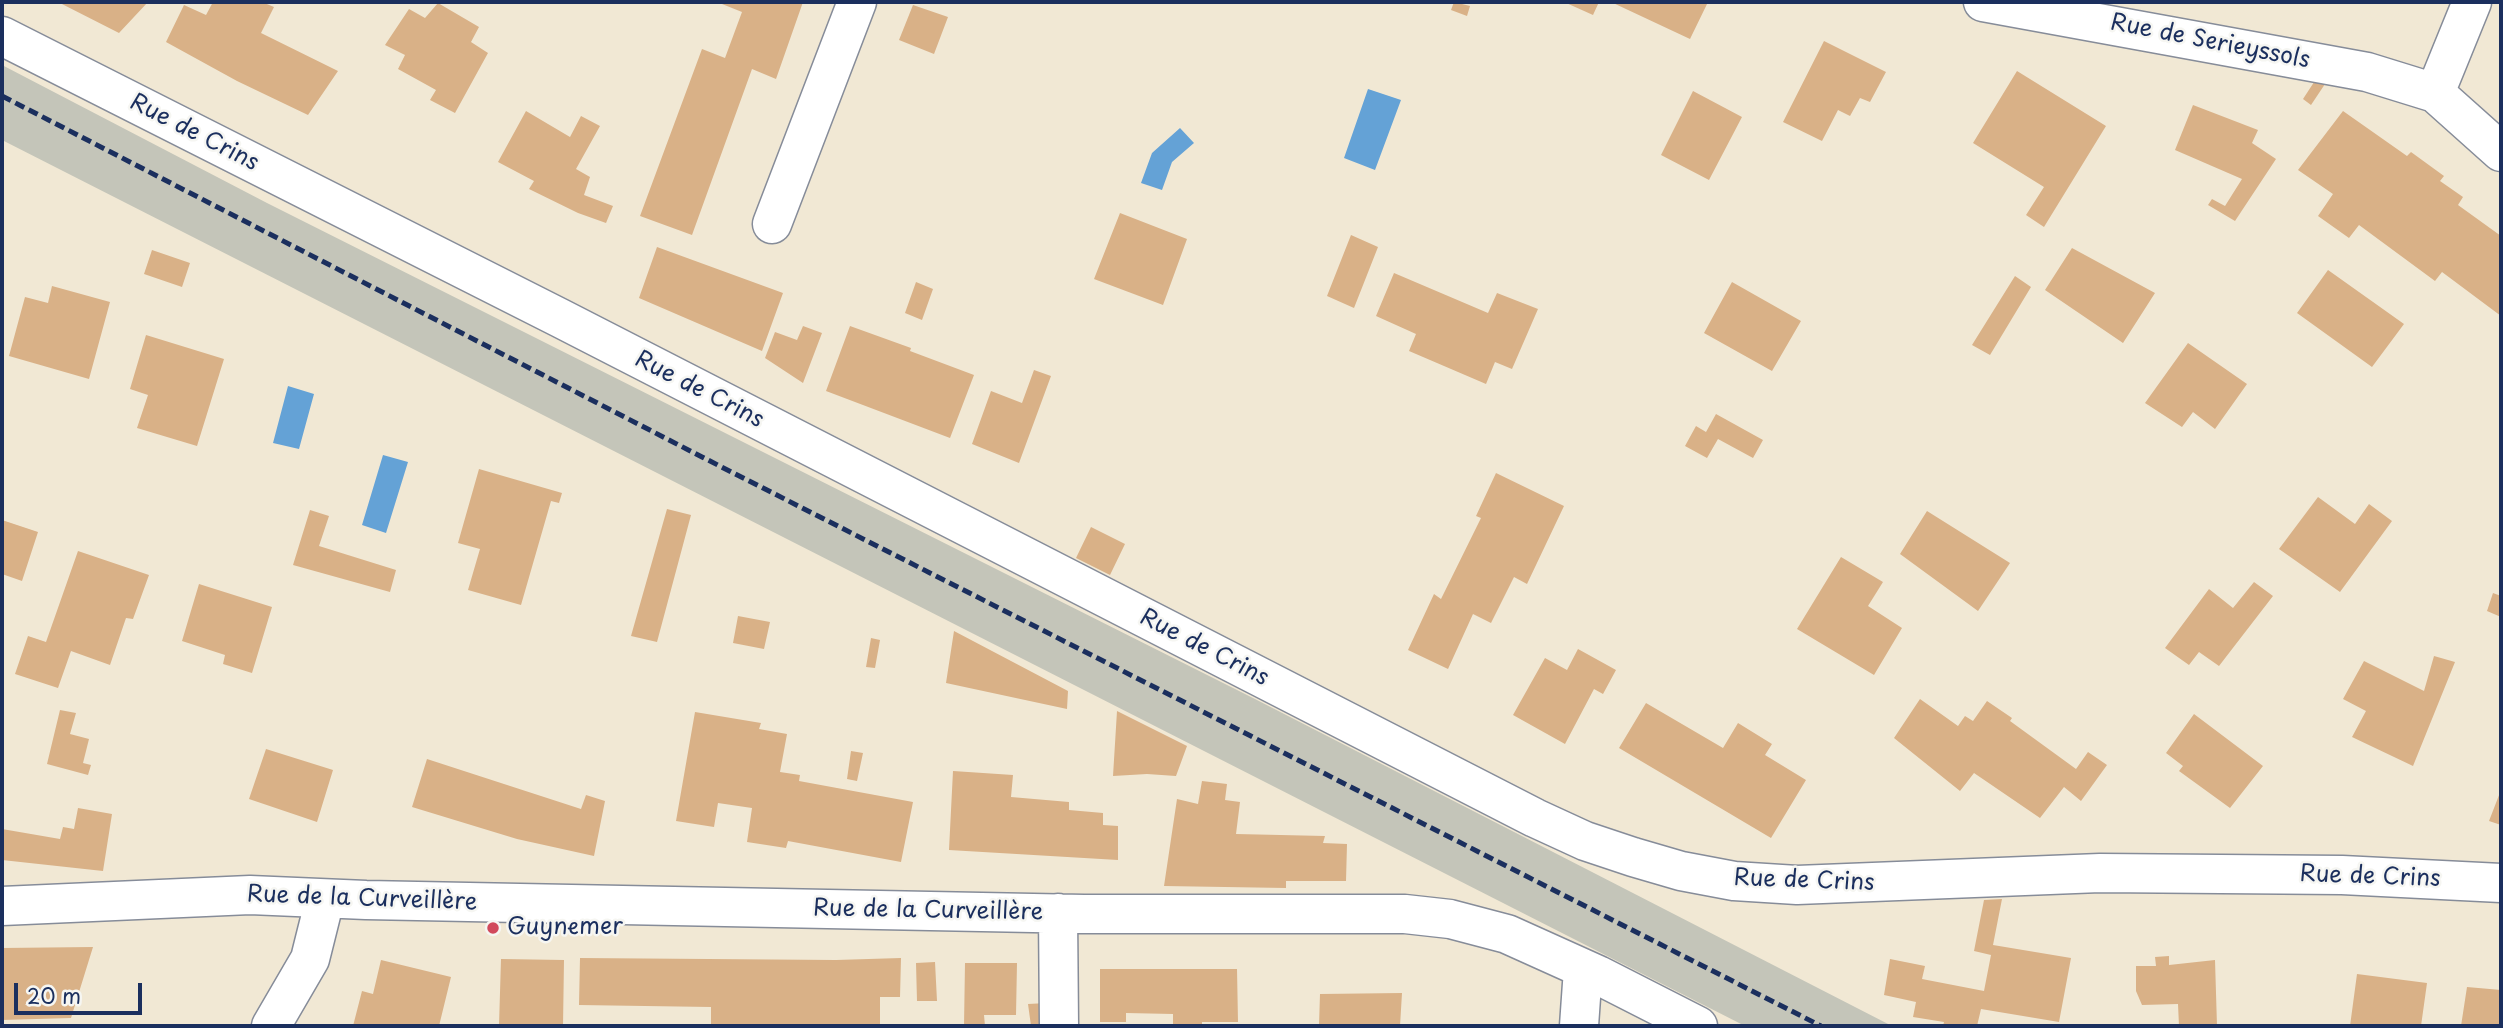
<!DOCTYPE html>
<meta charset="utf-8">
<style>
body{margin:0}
#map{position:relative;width:2503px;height:1028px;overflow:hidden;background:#f1e8d4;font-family:"Playpen Sans",sans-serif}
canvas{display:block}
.frame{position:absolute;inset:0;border:4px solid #1b2f5e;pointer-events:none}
.scale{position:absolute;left:14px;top:983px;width:128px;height:32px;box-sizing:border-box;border:4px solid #1b2f5e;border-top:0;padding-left:9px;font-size:21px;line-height:24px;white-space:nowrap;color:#1b2f5e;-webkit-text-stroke:5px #f6f6f2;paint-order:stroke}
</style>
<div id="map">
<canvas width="2503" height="1028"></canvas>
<div class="frame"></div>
<div class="scale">20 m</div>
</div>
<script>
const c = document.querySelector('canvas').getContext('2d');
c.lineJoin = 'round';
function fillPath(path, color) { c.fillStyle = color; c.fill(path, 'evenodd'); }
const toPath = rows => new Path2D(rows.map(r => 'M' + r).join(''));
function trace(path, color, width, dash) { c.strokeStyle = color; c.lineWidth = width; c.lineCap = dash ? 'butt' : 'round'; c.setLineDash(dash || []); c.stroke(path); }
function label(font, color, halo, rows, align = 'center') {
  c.font = font + ' "Playpen Sans",sans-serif'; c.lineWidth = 5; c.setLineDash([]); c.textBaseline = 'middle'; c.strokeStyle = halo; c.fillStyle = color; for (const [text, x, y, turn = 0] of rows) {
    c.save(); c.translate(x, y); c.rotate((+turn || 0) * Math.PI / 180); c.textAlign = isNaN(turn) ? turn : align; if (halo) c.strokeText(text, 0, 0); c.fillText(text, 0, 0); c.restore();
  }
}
fillPath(toPath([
 [2,65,267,203,1255,699,1892,1026,1745,1026,2,140]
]), '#c4c5b9');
fillPath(toPath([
 [1368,89,1401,100,1375,170,1344,158],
 [1180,128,1194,143,1172,162,1162,190,1141,183,1152,153],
 [288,386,314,394,299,449,273,443],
 [383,455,408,462,386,533,362,525]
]), '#64a2d6');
fillPath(toPath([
 [58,2,148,2,119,33],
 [213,2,262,2,274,7,261,33,338,71,308,115,237,81,166,42,184,5,206,15],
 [717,2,803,2,776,79,752,69,692,235,640,216,702,49,725,58,742,12],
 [1454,2,1470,6,1467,16,1451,10],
 [1564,2,1599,2,1593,15],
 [1611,2,1708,2,1690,39],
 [438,3,479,27,471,42,488,53,455,113,430,100,436,90,398,69,405,55,385,45,409,9,425,18],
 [913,5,948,17,934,54,899,40],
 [1824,41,1886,72,1870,102,1860,98,1850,116,1838,110,1822,141,1783,122],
 [2017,71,2106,126,2044,227,2026,215,2044,187,1973,143],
 [2318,76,2329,78,2311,105,2303,99],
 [1693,91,1742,117,1709,180,1661,155],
 [2193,105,2258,130,2252,143,2276,159,2235,221,2208,205,2212,199,2225,206,2242,179,2175,150],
 [526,111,570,137,581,116,600,126,576,169,590,177,584,195,613,206,606,223,578,213,529,189,534,181,498,162],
 [2343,111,2407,156,2411,152,2444,176,2440,181,2463,197,2458,205,2501,236,2501,316,2442,272,2435,281,2359,225,2349,238,2318,216,2333,194,2298,170],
 [1120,213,1187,239,1163,305,1094,279],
 [1351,235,1378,247,1354,308,1327,296],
 [657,247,783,293,762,351,639,298],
 [2072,248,2155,293,2123,343,2045,290],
 [152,250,190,263,182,287,144,274],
 [2328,270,2404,324,2372,367,2297,313],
 [1394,273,1488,313,1497,293,1538,309,1512,369,1495,362,1486,384,1409,351,1416,334,1376,316],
 [2015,276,2031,287,1990,355,1972,345],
 [916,282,933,289,922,320,905,313],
 [1732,282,1801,321,1772,371,1704,333],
 [52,286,110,302,89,379,9,356,25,297,48,303],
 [803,326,822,333,803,383,765,358,775,332,797,340],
 [850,326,911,348,910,351,974,375,950,438,826,391],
 [146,335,224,359,197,446,137,428,148,395,130,389],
 [2188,343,2247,384,2215,429,2193,412,2182,427,2145,403],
 [1034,370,1051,376,1019,463,972,444,991,391,1022,403],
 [1716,414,1763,440,1753,458,1718,439,1707,458,1685,446,1696,426,1706,432],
 [479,469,562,493,559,503,551,501,521,605,468,590,480,549,458,543],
 [1496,473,1564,506,1527,584,1514,577,1491,623,1473,614,1448,669,1408,650,1434,594,1441,599,1481,518,1476,516],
 [2318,497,2355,524,2369,504,2392,521,2340,592,2279,549],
 [667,509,691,515,657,642,631,636],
 [310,510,329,516,319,546,396,570,390,592,293,565],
 [1927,511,2010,563,1978,611,1900,554],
 [2,520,38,532,22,581,2,574],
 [1091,527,1125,544,1110,575,1076,558],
 [78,551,149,575,133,619,126,618,110,665,71,651,58,688,15,674,28,636,46,642],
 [1841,557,1883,582,1868,606,1902,628,1874,675,1797,629],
 [2254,582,2273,596,2219,666,2199,652,2189,665,2165,648,2209,589,2233,608],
 [199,584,272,607,252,673,223,664,225,655,182,641],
 [2493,593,2501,596,2501,617,2487,611],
 [738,616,770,622,764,649,733,643],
 [954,631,1068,691,1067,709,946,683],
 [871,638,880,640,875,668,866,667],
 [1578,649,1616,670,1603,694,1594,689,1565,744,1513,715,1545,658,1567,670],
 [2434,656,2455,662,2413,766,2352,737,2366,711,2343,699,2364,661,2424,691],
 [1920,699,1958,726,1965,716,1973,721,1987,701,2012,718,2010,721,2076,769,2088,752,2107,765,2081,801,2064,787,2040,818,1974,773,1960,791,1894,738],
 [1646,703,1723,748,1738,723,1772,744,1765,755,1806,780,1771,838,1619,748],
 [60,710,76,713,70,734,89,739,83,763,91,765,88,775,47,764],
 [1117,711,1187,746,1176,776,1147,774,1113,776],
 [695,712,761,723,759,729,787,734,780,772,800,775,799,781,913,802,901,862,788,841,786,848,747,842,752,808,718,803,714,827,676,821],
 [2194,714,2263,766,2230,808,2179,771,2183,766,2166,753],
 [266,749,333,770,317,822,249,799],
 [851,751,863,753,857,781,847,779],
 [427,759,581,809,586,795,605,801,594,856,517,839,412,807],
 [953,771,1013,775,1011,797,1069,802,1069,810,1103,813,1103,825,1118,826,1118,860,949,850],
 [1202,781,1227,784,1225,800,1240,802,1236,834,1325,836,1323,843,1347,844,1346,881,1286,881,1286,888,1164,886,1177,799,1198,804],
 [2501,790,2501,825,2489,821],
 [78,808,112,814,103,871,2,860,2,829,60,839,63,827,74,829],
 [2002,899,1993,945,2071,958,2059,1022,1981,1009,1977,1026,1943,1026,1944,1022,1913,1017,1916,1002,1884,995,1890,959,1925,966,1922,979,1984,991,1991,955,1974,951,1984,900],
 [93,947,71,1018,2,1020,2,948],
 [2169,956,2169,965,2215,960,2217,1026,2179,1026,2178,1004,2142,1005,2136,991,2136,966,2156,966,2155,957],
 [580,958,836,960,901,958,900,997,880,997,880,1026,711,1024,711,1007,579,1005],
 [501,959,564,960,563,1026,499,1026],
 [381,960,451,977,439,1026,353,1026,362,991,373,994],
 [935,962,937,1001,917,1001,916,963],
 [965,963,1017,963,1016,1015,984,1015,985,1026,964,1026],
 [1100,969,1237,969,1238,1022,1202,1022,1202,1026,1173,1026,1173,1014,1126,1013,1126,1022,1100,1022],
 [2357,974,2427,983,2421,1026,2350,1026],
 [2467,987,2501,990,2501,1026,2461,1026],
 [1402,993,1400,1026,1319,1026,1320,994],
 [1047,1003,1048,1026,1031,1026,1028,1004]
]), '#d9b187');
const minor = toPath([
 [1983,2,2367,72,2435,93,2501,152],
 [2,36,560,318,1535,818,1585,841,1633,857,1681,871,1734,881,1797,885,2100,873,2342,875,2501,883],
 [2435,93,2472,2],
 [772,224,857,2],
 [2,906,250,895,366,900,1084,914,1405,914,1450,919,1507,934,1598,975,1698,1026],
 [1058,913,1059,1026],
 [271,1026,310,959,325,899],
 [1579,1026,1583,969]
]);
trace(minor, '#868c99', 41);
trace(minor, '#fff', 38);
trace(toPath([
 [2,96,702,457,1821,1026]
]), '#1b2f5e', 5, [10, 5]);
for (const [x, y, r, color] of [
 [493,928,7,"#d1495b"]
]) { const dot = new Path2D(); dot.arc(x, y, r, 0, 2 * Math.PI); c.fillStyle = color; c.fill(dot); trace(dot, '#f6f6f2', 2.5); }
label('23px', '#1b2f5e', '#f6f6f2', [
 ["Rue de Serieyssols",2210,42,11],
 ["Rue de Crins",194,133,27],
 ["Rue de Crins",699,390,27],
 ["Rue de Crins",1204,648,27],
 ["Rue de Crins",2370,877,2],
 ["Rue de Crins",1804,881,2],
 ["Rue de la Curveillère",362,899,2],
 ["Rue de la Curveillère",928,911,1]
]);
label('23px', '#1b2f5e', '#f6f6f2', [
 ["Guynemer",507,928]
], 'left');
</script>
